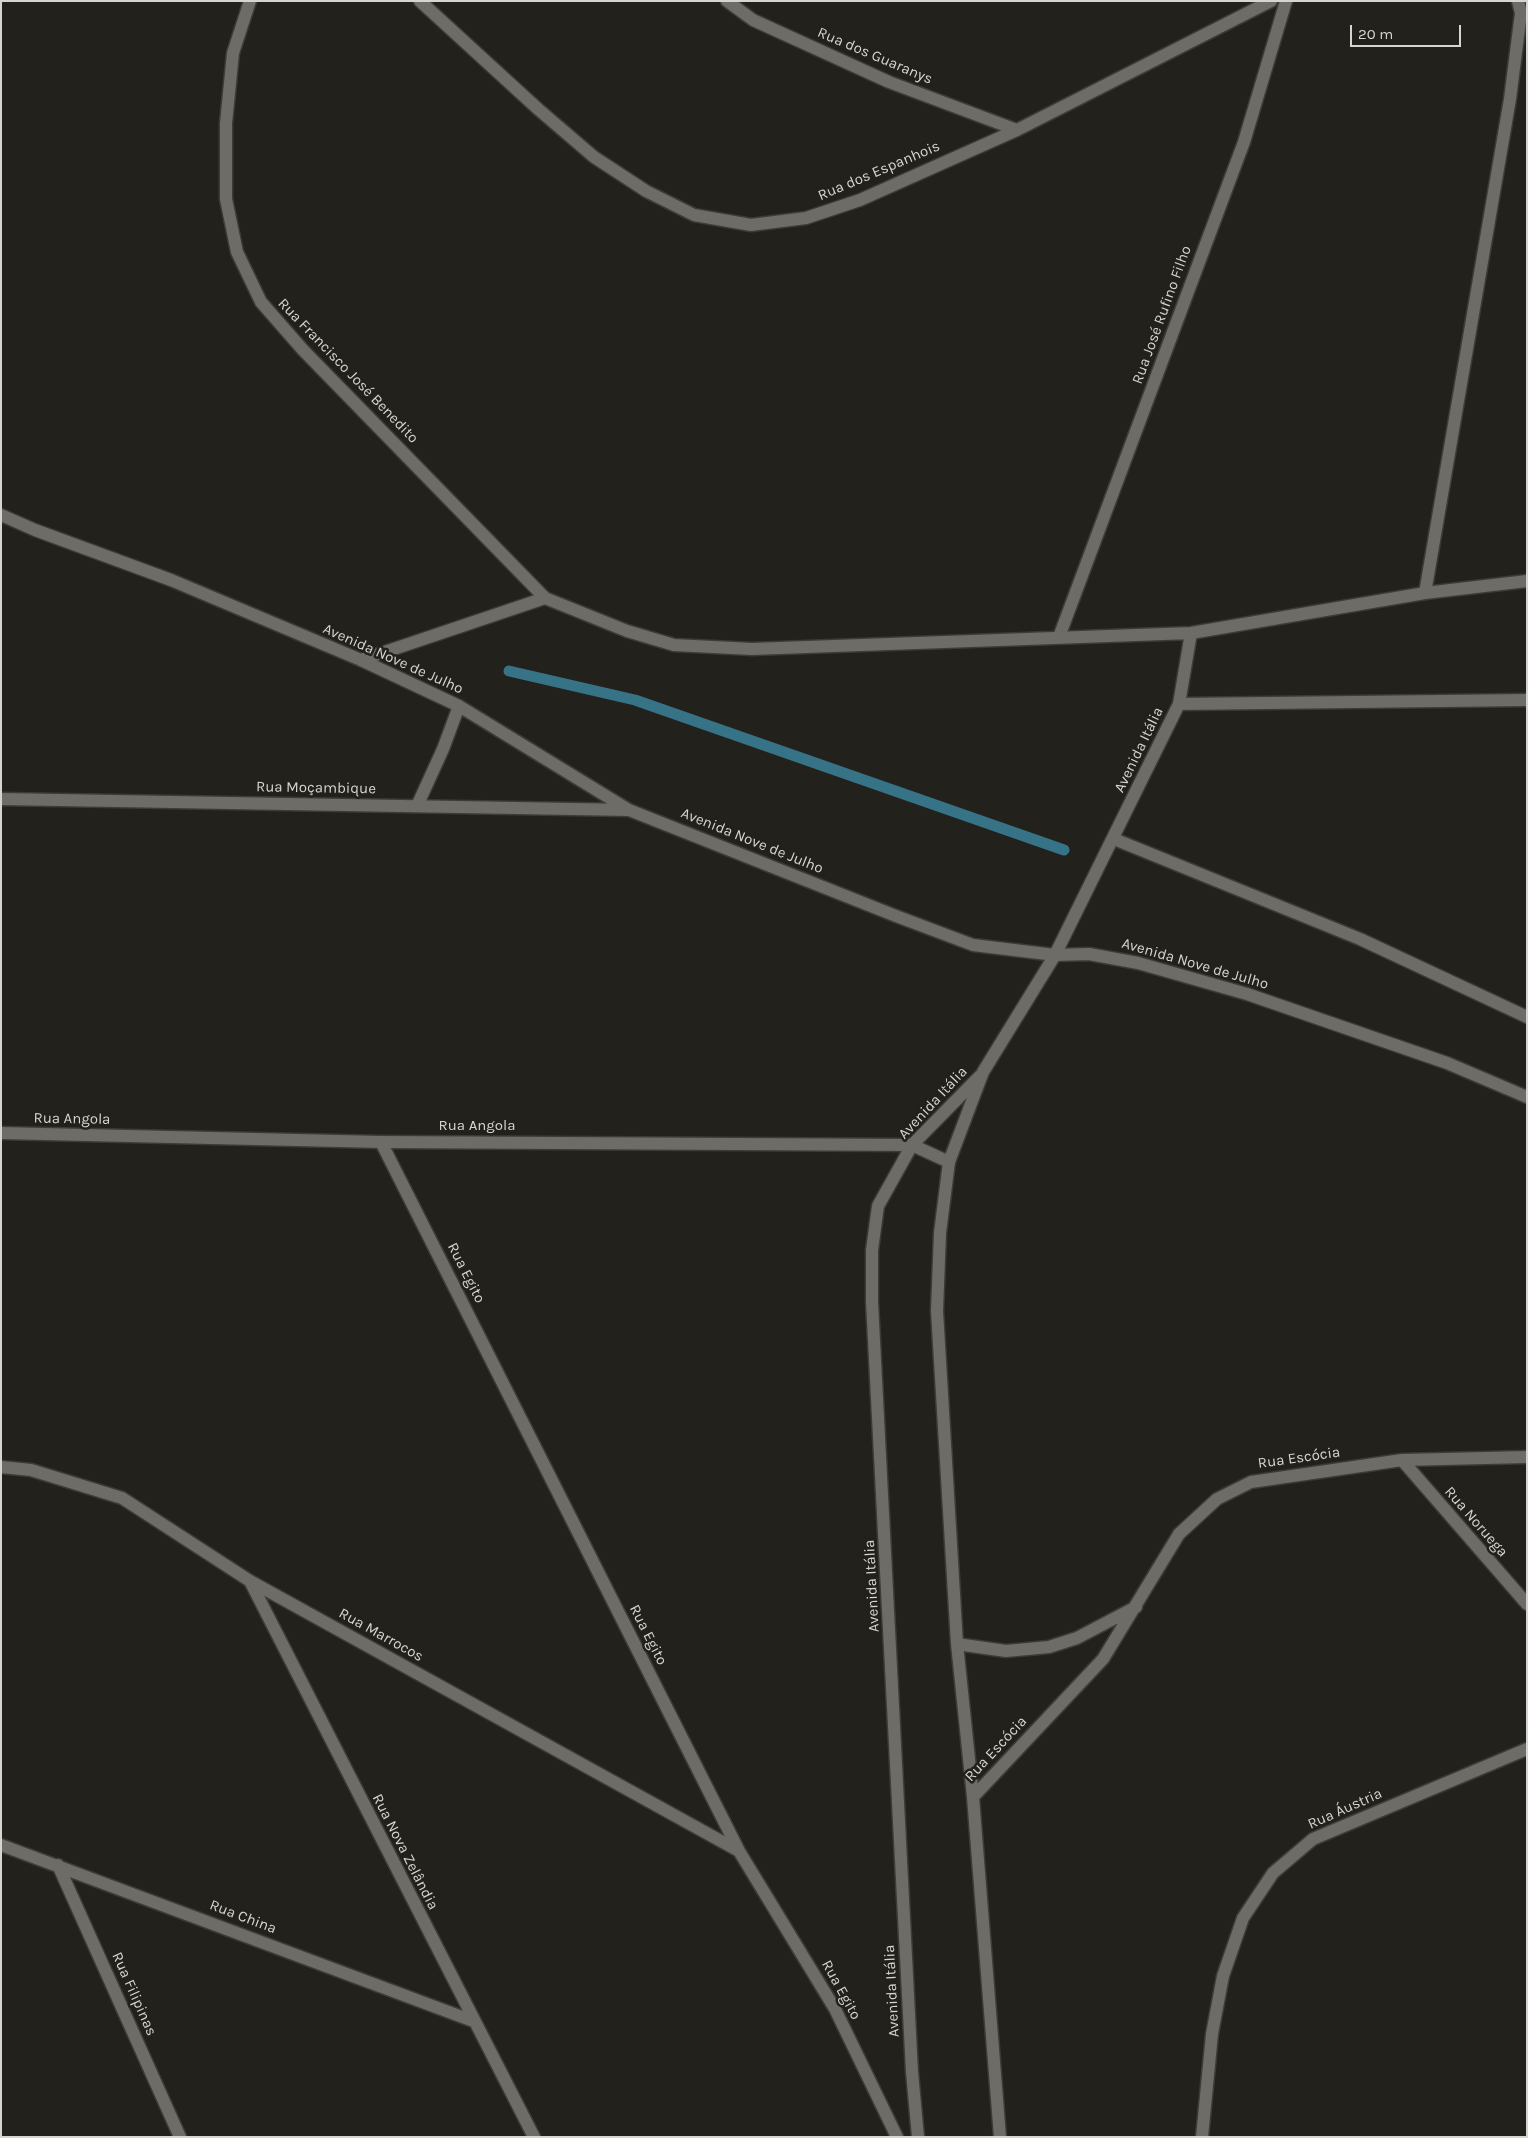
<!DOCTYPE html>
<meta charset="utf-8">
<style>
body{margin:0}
#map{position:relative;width:1528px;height:2138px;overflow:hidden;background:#22211c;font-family:Karla,sans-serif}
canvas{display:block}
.frame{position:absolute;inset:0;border:2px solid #d6d5d2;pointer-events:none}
.scale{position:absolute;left:1350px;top:25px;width:111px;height:22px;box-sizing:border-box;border:2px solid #d6d5d2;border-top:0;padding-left:6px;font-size:15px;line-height:18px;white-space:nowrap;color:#d6d5d2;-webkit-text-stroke:4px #22211c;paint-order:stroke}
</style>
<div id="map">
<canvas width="1528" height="2138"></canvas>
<div class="frame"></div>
<div class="scale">20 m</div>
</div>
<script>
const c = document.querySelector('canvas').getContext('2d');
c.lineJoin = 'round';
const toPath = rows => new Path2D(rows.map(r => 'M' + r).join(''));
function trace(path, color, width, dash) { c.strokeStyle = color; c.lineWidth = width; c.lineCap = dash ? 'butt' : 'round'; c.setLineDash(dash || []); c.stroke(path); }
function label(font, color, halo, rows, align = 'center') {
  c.font = font + ' Karla,sans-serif'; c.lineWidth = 5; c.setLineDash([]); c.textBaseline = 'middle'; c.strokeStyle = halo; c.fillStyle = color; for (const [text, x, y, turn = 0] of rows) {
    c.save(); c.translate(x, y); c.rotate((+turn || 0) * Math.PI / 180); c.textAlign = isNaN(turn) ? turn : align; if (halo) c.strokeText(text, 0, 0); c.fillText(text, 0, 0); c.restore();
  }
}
trace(toPath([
 [509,671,635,700,1064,850]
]), '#377387', 11);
const minor = toPath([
 [250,1,233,53,226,123,226,199,237,252,261,302,303,350,545,598],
 [420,1,538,109,594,157,646,191,694,215,751,225,806,218,860,200,1017,130,1271,1],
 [727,1,753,20,889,82,1017,130],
 [1425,593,1510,99,1521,13,1518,1],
 [1059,637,1244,142,1286,1],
 [361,660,459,706,629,810,896,916,973,945,1055,955,1089,954,1138,963,1247,994,1447,1063,1527,1097],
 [1,799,629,810],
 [417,806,443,749,459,706],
 [1114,839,1360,939,1527,1017],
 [381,1142,739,1851,835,2009,897,2137],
 [912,1145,878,1206,872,1250,872,1302,912,2072,918,2137],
 [949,1162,940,1233,937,1311,957,1644,973,1797,1000,2137],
 [1402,1460,1527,1604],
 [1,1467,31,1470,122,1498,250,1581,739,1851],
 [250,1581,534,2137],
 [957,1644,1006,1651,1049,1647,1077,1638,1136,1607],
 [973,1797,1103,1659,1179,1534,1217,1499,1251,1482,1402,1460,1527,1457],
 [1,1845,473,2021],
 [58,1865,180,2137],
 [1202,2137,1212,2034,1223,1976,1243,1918,1273,1873,1313,1839,1527,1749]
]);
const secondary = toPath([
 [1,515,35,530,171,580,361,660,545,598,627,631,674,645,752,649,1191,633,1425,593,1527,581],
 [1179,704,1527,700],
 [1,1133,381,1142,912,1145,949,1162,983,1072,1055,955,1179,704,1191,633],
 [912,1145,980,1076]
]);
trace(minor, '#3c3b38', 15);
trace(secondary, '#3c3b38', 15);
trace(minor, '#6d6c67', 12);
trace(secondary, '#6d6c67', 12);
label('15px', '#d6d5d2', '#22211c', [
 ["Rua dos Guaranys",875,56,23],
 ["Rua dos Espanhois",879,171,-23],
 ["Rua José Rufino Filho",1162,315,-70],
 ["Rua Francisco José Benedito",348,371,46],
 ["Avenida Nove de Julho",393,659,24],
 ["Avenida Itália",1139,750,-64],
 ["Rua Moçambique",316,788,1],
 ["Avenida Nove de Julho",752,841,22],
 ["Avenida Nove de Julho",1195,964,16],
 ["Avenida Itália",933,1103,-47],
 ["Rua Angola",72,1119,1],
 ["Rua Angola",477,1126],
 ["Rua Egito",466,1273,63],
 ["Rua Escócia",1299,1458,-8],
 ["Rua Noruega",1476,1522,49],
 ["Avenida Itália",872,1586,-93],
 ["Rua Marrocos",381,1635,29],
 ["Rua Egito",648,1635,63],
 ["Rua Escócia",996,1749,-47],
 ["Rua Áustria",1345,1809,-24],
 ["Rua Nova Zelândia",405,1852,63],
 ["Rua China",243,1917,21],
 ["Rua Egito",841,1990,61],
 ["Avenida Itália",892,1991,-93],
 ["Rua Filipinas",134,1994,66]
]);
</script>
